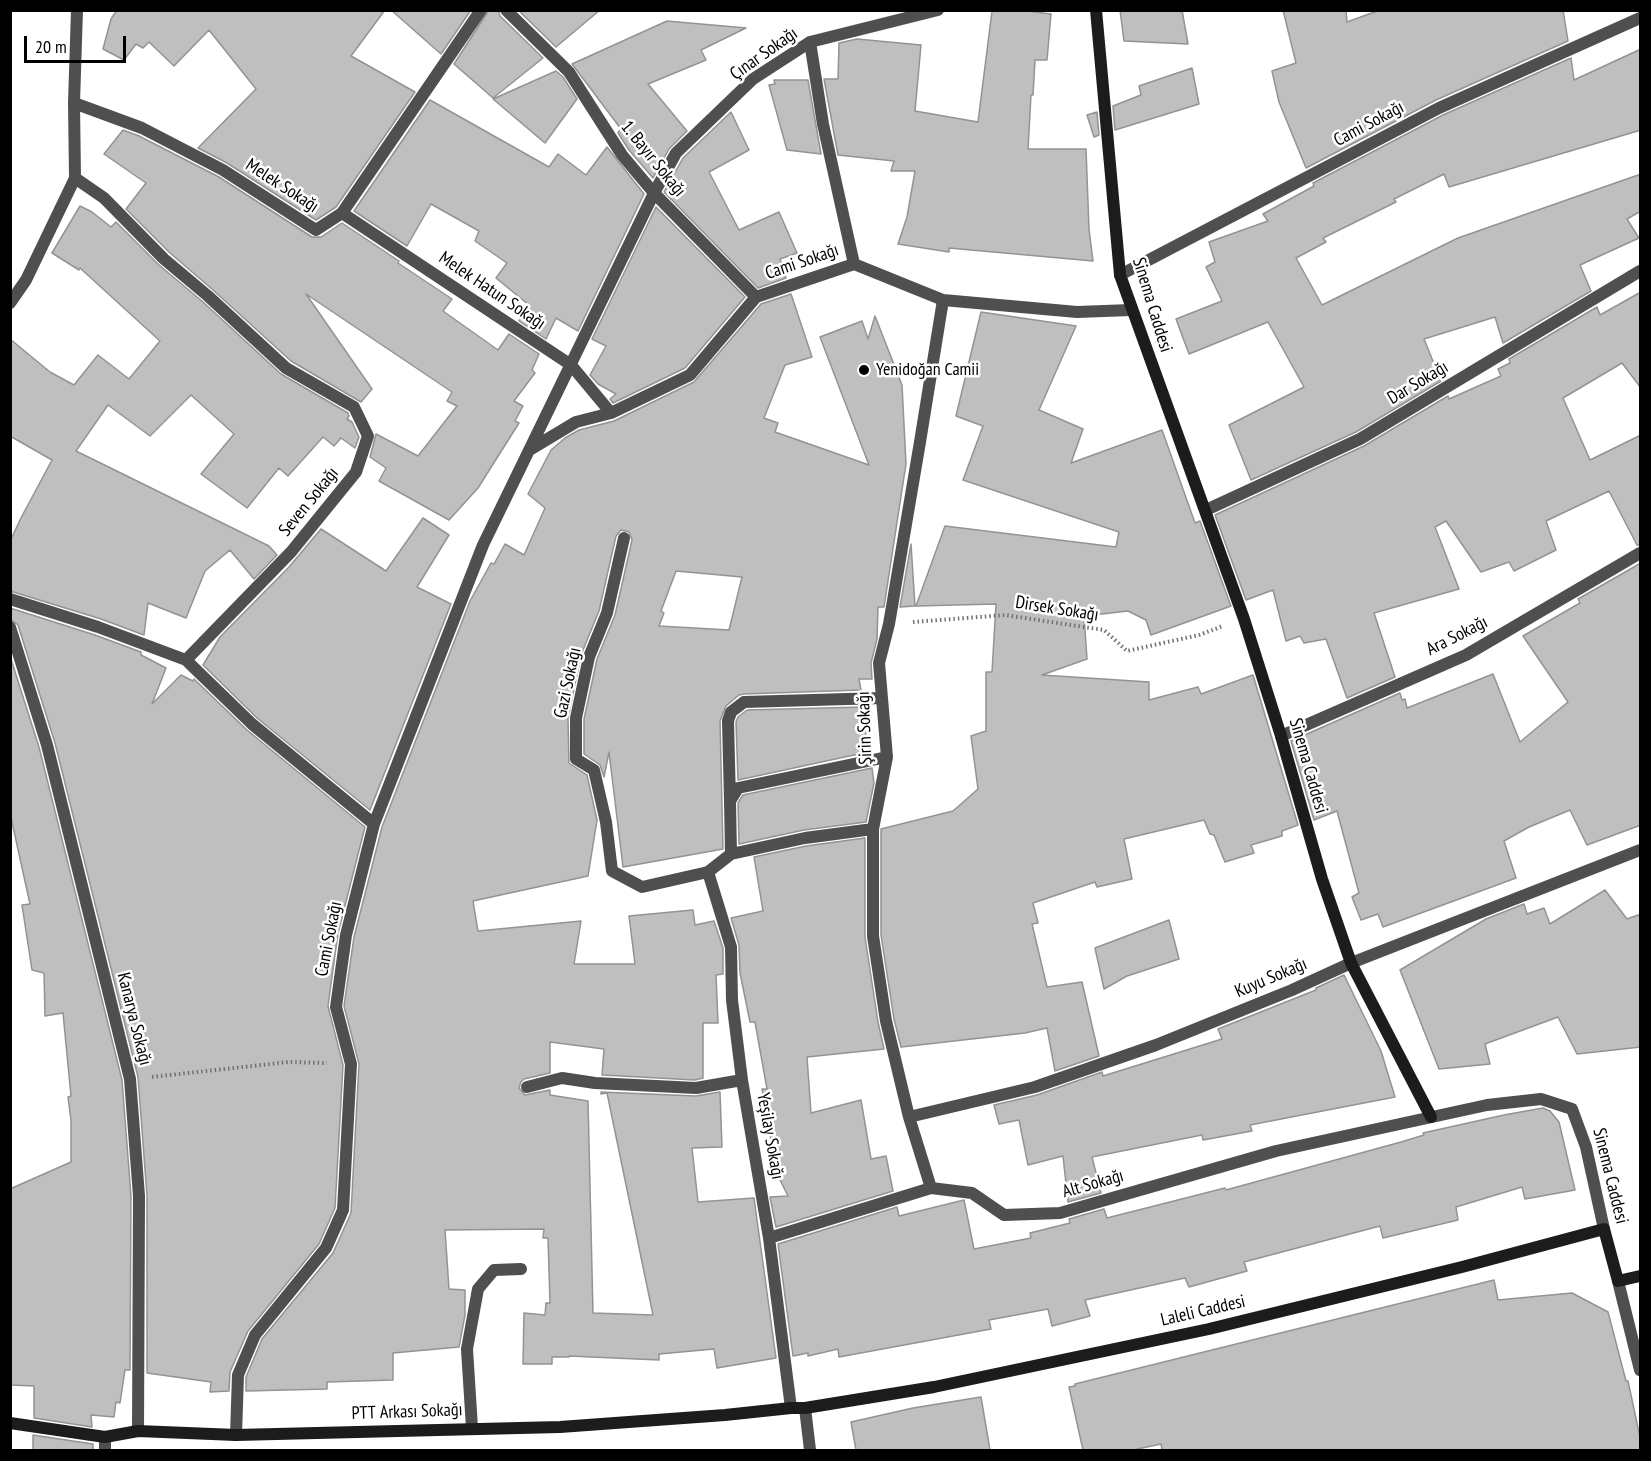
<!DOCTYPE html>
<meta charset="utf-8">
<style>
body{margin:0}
#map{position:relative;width:1651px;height:1461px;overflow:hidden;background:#fff;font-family:"PT Sans Narrow",sans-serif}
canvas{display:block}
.frame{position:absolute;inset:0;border:12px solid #000;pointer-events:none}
.scale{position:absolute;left:24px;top:36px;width:102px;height:27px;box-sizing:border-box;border:3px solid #000;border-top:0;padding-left:8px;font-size:18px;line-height:21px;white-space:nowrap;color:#000;-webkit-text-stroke:4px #fff;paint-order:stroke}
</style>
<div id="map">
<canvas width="1651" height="1461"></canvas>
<div class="frame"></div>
<div class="scale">20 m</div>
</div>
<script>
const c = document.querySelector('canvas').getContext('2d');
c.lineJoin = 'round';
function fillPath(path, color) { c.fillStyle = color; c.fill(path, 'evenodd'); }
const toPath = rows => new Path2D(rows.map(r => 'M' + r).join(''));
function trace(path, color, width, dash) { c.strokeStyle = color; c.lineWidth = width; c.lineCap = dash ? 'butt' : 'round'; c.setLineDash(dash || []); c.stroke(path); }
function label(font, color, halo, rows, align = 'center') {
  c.font = font + ' "PT Sans Narrow",sans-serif'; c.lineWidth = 5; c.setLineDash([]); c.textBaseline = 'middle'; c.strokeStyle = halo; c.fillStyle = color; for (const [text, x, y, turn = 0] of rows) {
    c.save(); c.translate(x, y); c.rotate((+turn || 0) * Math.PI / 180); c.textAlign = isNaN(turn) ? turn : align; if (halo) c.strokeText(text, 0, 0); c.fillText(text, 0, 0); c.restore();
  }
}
const building = toPath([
 [117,10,385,10,351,56,415,92,336,207,316,220,227,163,198,148,256,89,209,30,174,66,149,42,143,48,136,44,124,60,103,49,111,19,117,10],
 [391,10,471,10,441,54,391,10],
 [489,10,498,10,500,16,543,58,493,98,454,64,489,10],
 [518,10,600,10,556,47,518,10],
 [1120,10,1182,10,1188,44,1124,41,1120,10],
 [1283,10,1346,10,1347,22,1380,10,1563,10,1568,41,1436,100,1306,168,1279,102,1272,71,1296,63,1283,10],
 [992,11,1028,11,1051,14,1047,60,1035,60,1033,95,1031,95,1028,149,1086,149,1089,229,1093,261,949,248,949,252,898,244,907,217,915,171,891,171,894,161,838,155,824,79,838,79,839,43,857,39,921,45,915,111,978,122,992,11],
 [667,21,746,28,701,50,706,60,648,84,687,131,669,149,653,178,629,150,618,133,621,129,572,64,667,21],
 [1641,49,1641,130,1449,187,1444,174,1394,199,1396,202,1323,238,1326,242,1296,258,1322,305,1458,238,1641,174,1641,211,1627,219,1639,238,1580,265,1591,291,1503,343,1495,317,1424,339,1441,381,1356,432,1251,480,1229,425,1304,387,1268,322,1189,354,1176,319,1222,301,1206,267,1215,262,1209,242,1268,221,1263,214,1314,186,1313,183,1443,115,1571,58,1574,80,1641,49],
 [1192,68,1199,104,1115,130,1113,106,1141,95,1139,86,1192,68],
 [556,71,563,77,577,99,545,143,493,99,556,71],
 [774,80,808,80,821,154,787,150,769,85,775,84,774,80],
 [430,100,549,167,558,154,586,175,607,147,644,194,578,331,556,318,546,339,519,321,530,306,496,278,507,263,475,241,479,231,431,204,407,246,354,211,430,100],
 [731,112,749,150,709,172,739,230,779,212,797,253,780,259,786,278,758,288,664,192,683,158,731,112],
 [1097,112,1099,135,1094,137,1087,115,1097,112],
 [123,130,139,136,219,177,312,237,321,237,342,223,399,261,398,263,452,299,443,311,498,350,509,334,539,354,532,370,535,373,514,401,523,406,515,421,519,423,478,488,449,520,379,481,386,468,370,457,376,434,418,456,457,406,447,401,452,392,306,294,372,389,361,402,291,361,213,290,170,253,126,209,146,183,104,154,123,130],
 [80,206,92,212,111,227,116,222,159,265,203,302,281,374,348,413,349,416,347,419,352,422,359,437,355,448,341,438,334,446,323,437,288,476,279,468,247,508,201,474,234,434,191,395,150,436,108,405,76,451,269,546,277,555,254,579,230,550,205,571,186,618,148,603,144,635,101,619,10,591,10,541,22,516,52,460,10,436,10,339,50,372,74,385,98,355,129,379,160,341,80,268,79,270,52,253,80,206],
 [656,207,745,297,685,368,613,403,610,399,616,394,598,384,590,375,606,346,592,339,656,207],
 [1641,292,1641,388,1622,363,1563,398,1590,460,1641,435,1641,545,1637,545,1609,491,1546,521,1556,550,1514,571,1509,562,1481,572,1446,521,1435,527,1459,589,1374,613,1395,677,1347,698,1326,639,1304,643,1300,636,1286,641,1273,590,1246,600,1215,515,1364,446,1448,396,1449,399,1501,376,1498,369,1510,363,1509,359,1597,307,1600,315,1641,292],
 [791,294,812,357,785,365,764,418,778,423,775,432,869,465,820,337,862,321,868,339,875,316,902,385,906,464,884,607,878,607,877,639,871,663,872,679,859,679,861,690,744,694,739,695,726,706,720,721,723,849,623,867,609,752,604,777,600,765,584,754,584,719,597,659,615,615,632,540,629,532,621,530,616,536,599,611,581,655,568,718,569,763,587,775,597,820,588,876,473,901,478,931,581,921,574,964,635,964,629,916,693,910,695,925,714,921,723,948,723,974,716,975,718,1023,703,1023,703,1078,695,1080,602,1075,604,1049,550,1042,550,1073,524,1079,521,1082,519,1088,525,1095,550,1090,550,1095,588,1101,593,1313,653,1315,607,1093,601,1094,601,1092,696,1096,720,1092,722,1147,692,1148,698,1202,754,1198,776,1358,717,1368,714,1349,659,1354,659,1360,569,1356,569,1357,552,1357,552,1364,523,1364,524,1313,545,1315,546,1303,550,1303,548,1238,543,1238,544,1229,445,1230,449,1289,465,1290,465,1315,459,1347,393,1353,393,1380,327,1382,327,1389,246,1391,246,1377,262,1339,333,1253,351,1213,359,1064,344,1006,354,937,382,827,470,601,491,563,494,564,505,544,524,555,545,508,528,494,551,450,565,438,579,430,614,421,694,382,761,304,791,294],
 [676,571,742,577,729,630,659,626,664,613,661,611,676,571],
 [981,312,1076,326,1039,410,1083,429,1071,463,1162,430,1195,523,1200,521,1231,606,1151,635,1146,620,1128,611,1084,616,1087,659,1042,675,1149,682,1149,700,1198,687,1201,694,1253,675,1298,825,1282,831,1282,836,1251,845,1254,853,1225,862,1214,835,1210,834,1204,820,1124,839,1132,879,1097,887,1095,882,1033,903,1038,923,1032,924,1047,987,1082,982,1099,1056,1055,1071,1047,1028,1025,1033,901,1047,894,1019,881,935,881,829,953,811,978,789,971,736,986,731,986,672,992,672,996,604,916,606,945,526,1116,547,1119,532,963,480,983,426,956,416,981,312],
 [423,518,449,535,417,587,451,604,370,810,257,718,203,665,220,637,289,567,321,529,386,571,423,518],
 [911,544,915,606,900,607,911,544],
 [1641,563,1641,825,1587,845,1570,810,1529,827,1504,841,1516,878,1383,927,1378,914,1361,920,1352,897,1359,893,1337,811,1314,820,1291,741,1400,693,1402,700,1405,699,1407,708,1493,674,1520,742,1568,702,1523,636,1580,603,1578,599,1641,563],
 [10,608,95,635,141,652,141,655,166,668,152,704,181,675,193,681,194,679,247,730,365,827,338,933,328,1006,343,1065,335,1208,319,1244,248,1331,230,1372,229,1391,210,1392,211,1382,147,1373,147,1196,138,1077,55,743,18,625,10,619,10,608],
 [10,656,39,747,122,1080,131,1196,130,1370,125,1370,120,1403,116,1402,114,1417,91,1415,92,1427,34,1418,34,1386,10,1385,10,1189,71,1162,71,1120,68,1097,71,1096,63,1013,45,1016,44,973,32,970,22,905,30,904,10,813,10,656],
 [863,707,868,752,738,780,736,722,738,717,747,710,863,707],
 [872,768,874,783,866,822,804,830,739,844,738,803,743,795,872,768],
 [865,838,865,937,878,1022,884,1049,807,1057,811,1113,861,1100,871,1159,886,1156,893,1191,776,1227,770,1197,788,1196,777,1174,762,1089,767,1089,755,1022,750,1022,740,973,739,945,731,918,763,911,754,857,806,846,865,838],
 [1605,890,1627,919,1641,914,1641,1047,1577,1054,1558,1017,1485,1044,1490,1064,1439,1069,1400,970,1486,919,1524,904,1527,914,1544,908,1550,924,1605,890],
 [1169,920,1179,959,1127,976,1104,989,1095,948,1169,920],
 [1344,975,1381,1051,1395,1097,1250,1125,1252,1131,1203,1140,1202,1135,1092,1157,1101,1193,1068,1202,1063,1156,1028,1165,1019,1120,999,1124,994,1105,1037,1095,1102,1072,1103,1076,1222,1039,1218,1029,1316,990,1316,988,1344,975],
 [1543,1108,1550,1111,1559,1122,1575,1190,1525,1199,1522,1187,1456,1207,1458,1220,1383,1238,1380,1226,1244,1262,1247,1271,1189,1287,1185,1278,1085,1300,1090,1316,1052,1326,1048,1309,989,1320,991,1329,839,1357,838,1349,808,1356,808,1353,793,1356,778,1244,897,1207,899,1216,964,1200,974,1249,1031,1238,1030,1233,1070,1223,1069,1219,1104,1209,1107,1218,1225,1188,1226,1190,1401,1142,1424,1135,1423,1133,1504,1115,1543,1108],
 [1494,1280,1498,1300,1572,1293,1608,1312,1626,1381,1628,1381,1641,1442,1641,1450,1162,1450,1161,1444,1133,1450,1083,1450,1069,1387,1075,1386,1075,1384,1494,1280],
 [981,1397,990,1450,856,1450,851,1422,913,1408,981,1397],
 [33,1435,93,1444,93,1450,33,1450,33,1435]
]);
fillPath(building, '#bfbfbf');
trace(building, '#939393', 1.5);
trace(toPath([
 [913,622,1005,615,1104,630,1127,651,1199,635,1223,626],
 [152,1077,288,1062,327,1063]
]), '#717171', 4, [1.5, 3]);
trace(toPath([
 [506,10,569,72,622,155,654,193,756,297],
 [810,42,823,124,854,264],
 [74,103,142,128,223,170,316,230,342,213,481,10],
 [75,178,104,198,164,259,208,296,286,368,354,407,368,436,356,472,291,552,186,660,252,724,374,824],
 [342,213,571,365,611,413],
 [1120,275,1439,108,1640,18],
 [10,303,26,280,75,178,74,103,77,10],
 [531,449,576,422,611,413,690,375,756,297,854,264,943,300,1077,312,1131,310],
 [1206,510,1360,439,1640,271],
 [624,538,607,613,589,657,576,718,576,759,594,770,606,822,612,871,642,887,708,872,731,854,805,838,873,829],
 [10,599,98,627,186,660],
 [10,627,47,745,130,1079,139,1196,138,1431],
 [1281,736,1466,655,1640,553],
 [730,801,728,721,731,712,744,702,882,698],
 [731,854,730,801,738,788,887,757],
 [708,872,731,947,732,1000,742,1080,769,1238,791,1408],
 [527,1087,562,1078,595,1083,696,1088,742,1080],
 [909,1117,1035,1087,1156,1045,1292,990,1351,963,1640,850],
 [931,1188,909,1117,886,1021,873,936,873,829,887,757,879,663,889,624,920,442,943,300],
 [769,1238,931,1188,972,1193,1004,1215,1060,1213,1276,1151,1487,1105,1541,1099,1572,1109,1586,1147,1604,1229],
 [1618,1281,1640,1370],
 [805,1408,810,1450],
 [472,1428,467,1349,478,1289,494,1270,521,1269],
 [236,1435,238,1375,255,1335,326,1248,343,1210,351,1064,336,1007,346,935,374,824,483,545,654,193,676,153,753,79,810,42,938,10],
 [105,1450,105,1437]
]), '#4f4f4f', 12);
trace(toPath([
 [1096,10,1120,275,1244,619,1281,736,1322,879,1351,963,1431,1117],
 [10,1423,105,1437,138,1431,236,1435,560,1427,725,1415,791,1408,805,1408,934,1387,1209,1329,1462,1267,1604,1229,1618,1281,1640,1276]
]), '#1c1c1c', 12);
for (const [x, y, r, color] of [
 [864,370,6,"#000"]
]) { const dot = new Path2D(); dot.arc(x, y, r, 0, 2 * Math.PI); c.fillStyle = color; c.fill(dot); trace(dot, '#fff', 2); }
label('18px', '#000', '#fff', [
 ["Çınar Sokağı",764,54,-35],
 ["Cami Sokağı",1369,124,-28],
 ["1. Bayır Sokağı",653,159,51],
 ["Melek Sokağı",282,186,33],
 ["Cami Sokağı",802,262,-19],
 ["Melek Hatun Sokağı",492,291,34],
 ["Sinema Caddesi",1152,305,73],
 ["Dar Sokağı",1418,383,-31],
 ["Seven Sokağı",309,502,-51],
 ["Dirsek Sokağı",1057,609,9],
 ["Ara Sokağı",1457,636,-27],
 ["Gazi Sokağı",568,683,-78],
 ["Şirin Sokağı",865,728,-92],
 ["Sinema Caddesi",1308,766,74],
 ["Cami Sokağı",329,939,-79],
 ["Kuyu Sokağı",1271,978,-23],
 ["Kanarya Sokağı",134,1019,76],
 ["Yeşilay Sokağı",770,1136,80],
 ["Sinema Caddesi",1610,1176,76],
 ["Alt Sokağı",1093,1184,-16],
 ["Laleli Caddesi",1203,1311,-13],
 ["PTT Arkası Sokağı",407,1412,-2]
]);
label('18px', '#000', '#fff', [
 ["Yenidoğan Camii",876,370]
], 'left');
</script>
